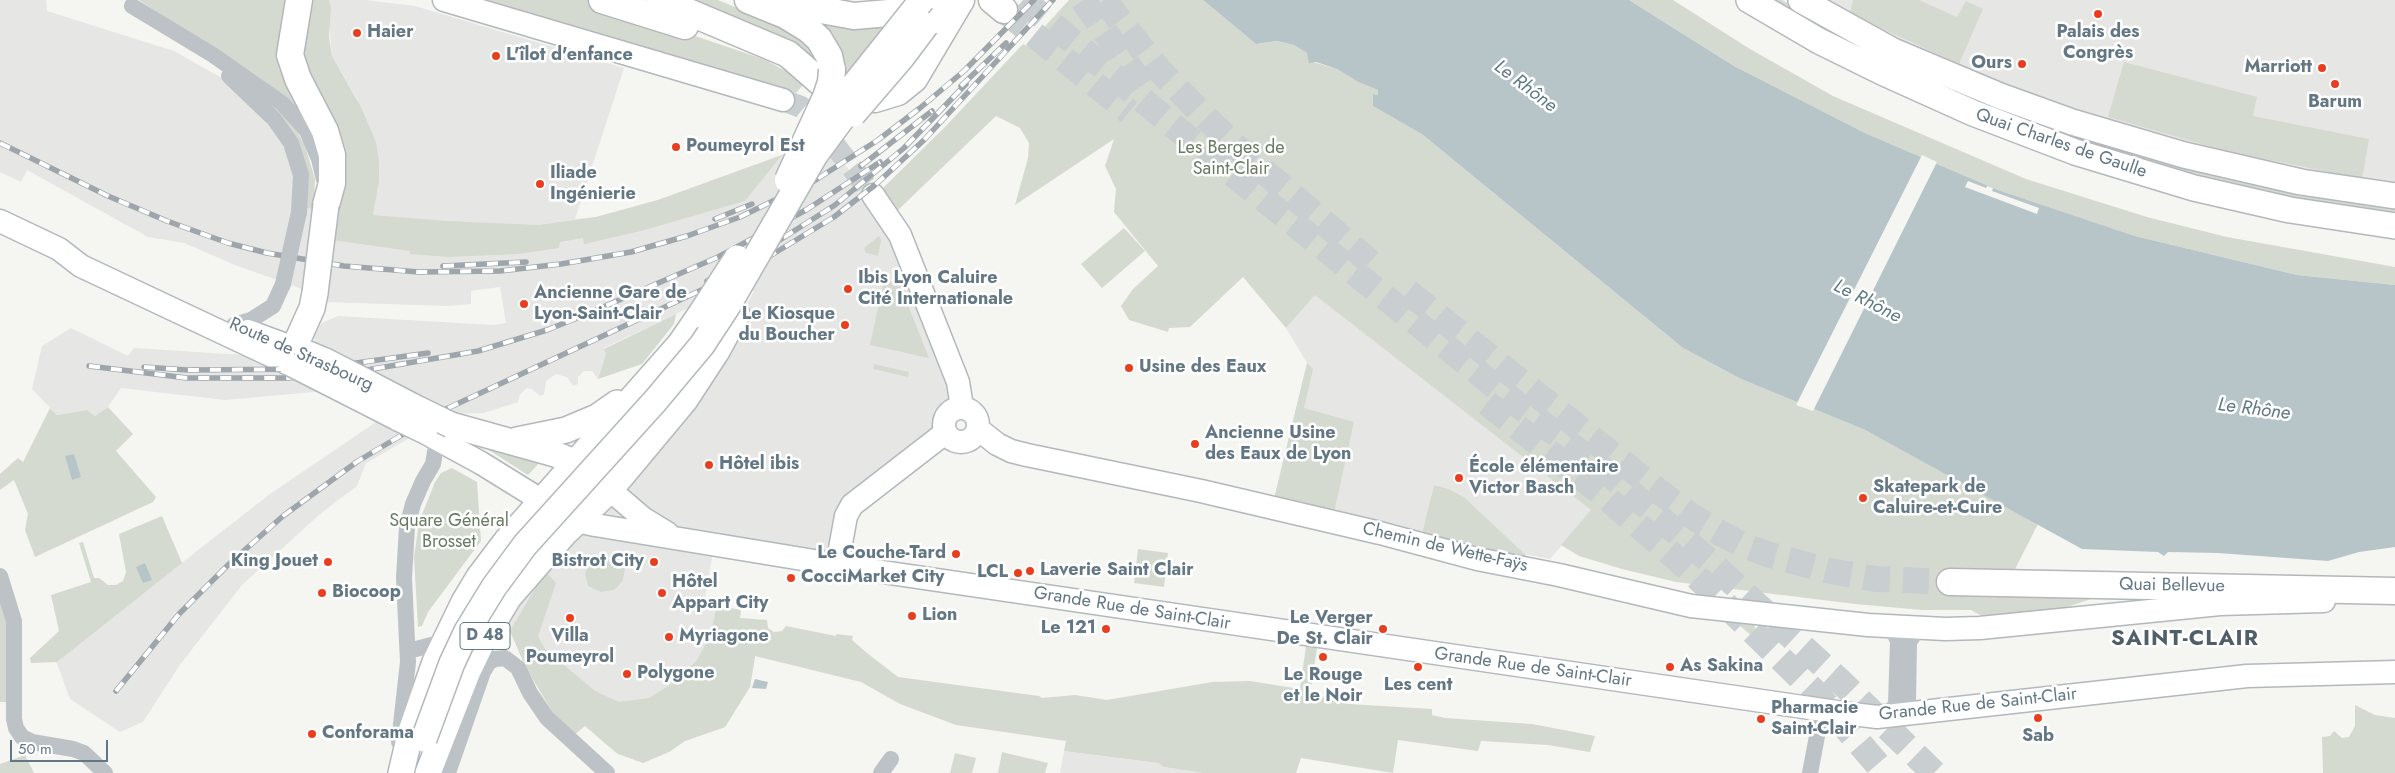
<!DOCTYPE html>
<meta charset="utf-8">
<style>
body{margin:0}
#map{position:relative;width:2395px;height:773px;overflow:hidden;background:#f5f5f1;font-family:Jost,sans-serif}
canvas{display:block}
.scale{position:absolute;left:10px;top:740px;width:98px;height:22px;box-sizing:border-box;border:2px solid #637784;border-top:0;padding-left:6px;font-size:15px;line-height:18px;white-space:nowrap;color:#637784;-webkit-text-stroke:4px #fff;paint-order:stroke}
</style>
<div id="map">
<canvas width="2395" height="773"></canvas>
<div class="scale">50 m</div>
</div>
<script>
const c = document.querySelector('canvas').getContext('2d');
c.lineJoin = 'round';
function fillPath(path, color) { c.fillStyle = color; c.fill(path, 'evenodd'); }
const toPath = rows => new Path2D(rows.map(r => 'M' + r).join(''));
function trace(path, color, width, dash) { c.strokeStyle = color; c.lineWidth = width; c.lineCap = dash ? 'butt' : 'round'; c.setLineDash(dash || []); c.stroke(path); }
function label(font, color, halo, rows, align = 'center') {
  c.font = font + ' Jost,sans-serif'; c.lineWidth = 5; c.setLineDash([]); c.textBaseline = 'middle'; c.strokeStyle = halo; c.fillStyle = color; for (const [text, x, y, turn = 0] of rows) {
    c.save(); c.translate(x, y); c.rotate((+turn || 0) * Math.PI / 180); c.textAlign = isNaN(turn) ? turn : align; if (halo) c.strokeText(text, 0, 0); c.fillText(text, 0, 0); c.restore();
  }
}
fillPath(toPath([
 [0,0,46,0,47,11,174,51,222,78,243,95,283,142,293,173,293,207,373,214,379,161,357,99,332,56,327,0,365,0,415,6,624,68,575,219,596,217,658,200,782,155,797,136,823,135,881,213,956,383,953,407,946,413,941,428,859,495,834,567,714,547,704,603,741,610,740,618,755,619,757,646,750,687,725,727,685,741,669,752,616,753,585,726,582,728,526,668,510,631,497,620,729,335,754,291,735,286,604,348,606,354,598,379,592,371,584,371,578,377,578,384,573,386,567,377,556,374,546,381,544,394,540,396,532,389,527,388,520,394,518,402,484,413,452,414,366,463,357,486,320,514,242,585,179,666,143,722,120,732,70,699,56,661,270,494,379,420,325,391,225,400,121,388,108,407,95,416,87,410,57,415,32,389,42,346,71,328,128,356,134,348,244,355,245,352,316,344,313,336,322,323,338,316,494,325,506,323,500,287,471,291,471,304,447,306,325,302,305,290,235,265,184,243,148,237,27,170,21,182,0,172],
 [1823,0,2395,0,2395,184,2271,163,2185,144,2085,113,1995,81,1920,49],
 [1315,294,1592,510,1550,559,1524,554,1464,497,1449,489,1434,485,1422,533,1274,499,1307,363,1286,328],
 [1064,751,1158,763,1164,767,1203,773,1060,773]
]), '#e6e7e5');
fillPath(toPath([
 [139,0,288,0,316,133,262,83],
 [308,0,329,0,331,8,329,36,332,56,361,107,376,142,379,161,379,181,373,215,447,221,539,225,596,217,658,200,782,155,745,201,641,231,584,244,583,238,560,242,559,248,518,254,449,257,410,254,410,251,332,240,319,107,297,37],
 [484,0,589,0,763,59,788,72,804,83,803,85,796,93],
 [672,0,718,0,799,34,816,54,818,65],
 [1069,0,1203,0,1256,44,1277,41,1294,45,1307,53,1313,62,1337,69,1358,82,1378,90,1378,95,1374,94,1373,106,1423,135,1683,348,1741,379,1865,430,2038,524,2012,575,2091,594,2091,599,2055,611,1994,623,1971,610,1922,610,1855,604,1676,582,1622,569,1579,556,1561,545,1591,510,1315,295,1286,328,1243,277,1190,327,1169,328,1168,332,1129,320,1121,306,1133,289,1158,266,1114,212,1116,189,1105,166,1114,139,1015,205,1028,158,1029,143,1020,128,996,116,898,210,882,189,945,127,1023,44,1027,46],
 [1629,0,1673,0,1750,49,1833,96,2026,179,2147,217,2227,237,2395,267,2395,285,2297,275,2135,236,1998,190,1865,133,1734,66],
 [1764,0,1782,0,1815,19,1817,25,1815,27],
 [1853,0,1919,0,1957,17,1966,1,1983,9,1959,64,1850,14],
 [814,16,895,19,845,77],
 [2124,62,2257,97,2253,116,2369,139,2362,179,2222,150,2108,117],
 [271,105,281,112,298,133,305,146,315,179,314,209,304,208,305,199],
 [2079,137,2395,205,2395,213,2284,201,2078,143],
 [1124,228,1145,251,1102,288,1081,264],
 [879,236,881,240,878,256,866,253,864,248],
 [884,281,900,285,929,358,870,345],
 [676,314,674,324,642,364,598,379,606,354,604,349],
 [1307,363,1313,369,1304,408,1354,422,1334,513,1274,499],
 [874,364,909,372,908,377,873,369],
 [108,407,133,434,116,451,156,497,153,502,35,557,25,530,28,514,14,480,0,490,0,474,18,458,23,462,50,408,57,415,87,410,95,416],
 [470,438,543,459,528,475],
 [452,468,477,482,481,541,428,612,422,626,418,627,414,557,419,522,435,482,441,473],
 [1434,485,1449,489,1464,497,1530,559,1422,533],
 [162,516,182,563,57,662,31,663,30,658,59,631,51,595,91,582,79,543,83,542,94,578,99,578,108,585,116,585,123,581,126,572,119,534],
 [1138,549,1168,553,1164,587,1134,583],
 [605,557,626,563,623,580,619,585,614,590,601,592,588,586,585,573,591,561],
 [545,571,556,583,538,636,545,649,595,691,619,702,649,698,676,681,697,660,710,636,717,606,741,610,740,618,767,620,768,628,774,632,782,631,786,626,836,636,836,634,853,636,852,640,867,653,898,677,1039,696,1042,698,1075,695,1107,700,1212,682,1250,681,1300,689,1306,646,1317,648,1310,694,1349,704,1432,709,1432,715,1445,718,1532,724,1595,736,1590,752,1548,745,1481,741,1478,751,1398,740,1393,773,1301,758,1296,773,1203,773,1164,767,1158,763,1064,751,1066,741,956,725,900,704,861,682,755,656,750,687,725,727,685,741,669,752,643,763,618,754,585,726,574,735,555,716,526,668,510,631],
 [0,596,7,625,7,702,0,702],
 [1752,620,1757,633,1754,638,1739,625],
 [2355,705,2375,715,2395,718,2395,773,2323,773,2322,737,2330,736,2334,731,2342,738,2349,737,2355,726],
 [1002,752,1048,763,1045,773,998,773],
 [955,753,976,758,972,773,950,773],
 [25,755,34,773,0,773,0,764]
]), '#d5dad0');
fillPath(toPath([
 [1203,0,1629,0,1734,66,1865,133,1998,190,2135,236,2297,275,2395,285,2395,547,2359,552,2328,561,2218,553,2168,552,2164,556,2158,552,2082,549,1865,430,1741,379,1683,348,1423,135,1373,106,1373,94,1378,95,1378,90,1358,82,1337,69,1316,62,1309,63,1307,53,1294,45,1277,41,1256,44],
 [74,454,81,477,72,480,65,456],
 [145,563,152,580,143,583,136,567],
 [755,679,768,682,766,689,752,688]
]), '#b7c5c9');
fillPath(toPath([
 [1922,155,1937,162,1813,411,1796,405],
 [1968,181,1986,188,1987,186,1993,188,1992,191,2039,208,2037,214,1965,187]
]), '#f5f5f1');
trace(toPath([
 [783,100,801,107,813,117,873,195]
]), '#c9cfd0', 22, [22, 11]);
trace(toPath([
 [1023,0,1193,142,1522,408,1613,477,1708,560,1840,681,1934,773],
 [1083,0,1144,88],
 [1104,0,1158,69,1204,116,1244,154,1370,262],
 [1004,10,1129,112],
 [1408,292,1657,490,1690,515,1718,532,1745,546,1770,555,1830,571,1876,579,1950,582],
 [1487,403,1601,493,1693,573,1816,693,1885,773]
]), '#c9cfd0', 26, [26, 13]);
const secondary = toPath([
 [444,0,783,100],
 [873,195,900,235,958,382,962,407],
 [0,221,59,249,81,266,289,364],
 [248,331,294,348,287,355,279,357],
 [352,396,399,420],
 '944 425a17 17 0 1 1 34 0a17 17 0 1 1-34 0Z',
 [978,429,997,444,1011,451,1027,455,1201,491,1380,533,1477,559,1559,575,1691,606,1868,625,1945,629,1980,628,2220,604,2324,601],
 [426,433,481,463,565,515,577,521,595,525,869,570,1837,712,1877,717,2247,676,2395,672],
 [610,490,644,519,667,533],
 [837,565,846,516,852,505,945,433]
]);
const primary = toPath([
 [1749,0,1819,41,1882,72,1973,113,2075,152,2194,188,2290,210,2395,226],
 [1801,0,1893,51,2000,96,2072,122,2184,155,2301,182,2395,196],
 [912,40,946,0],
 [315,293,312,308,294,348,325,361],
 [368,383,414,407],
 [451,425,555,454,574,462,587,471],
 [517,440,566,430,597,417,617,403],
 [401,773,411,731,435,662,464,602,479,577,507,540,680,344,700,315],
 [428,773,468,671,483,640,509,597,564,534,610,490,685,400,717,351,737,314]
]);
const trunk = toPath([
 [299,0,290,55,298,79,325,131,332,155,332,183,326,205],
 [602,0,685,26],
 [660,0,788,54,828,89,837,93,851,98,875,99,898,92,914,79,961,0],
 [748,0,785,15,808,29,819,39,829,56,832,70],
 [789,0,821,10,854,16,889,13,902,9,917,0],
 [992,0,1004,10],
 [1950,582,2395,591]
]);
trace(secondary, '#b2b8bc', 25);
trace(primary, '#b3b8bc', 28);
trace(trunk, '#b3b7ba', 29);
trace(toPath([
 [132,6,213,55,283,104,307,131,319,159,324,180],
 [229,76,274,119,291,143,301,175,299,212],
 [234,325,251,320,273,306,283,284],
 [0,576,14,621,14,719,16,728,22,737,32,742,73,749,84,753,105,773],
 [1885,626,1893,631,1898,641,1896,704,1887,716],
 [408,651,443,642],
 [1915,714,1911,710,1908,702,1909,642,1915,633,1923,629],
 [399,742,408,662,404,578,407,527,413,504,423,481,433,464,437,440],
 [445,773,449,770,483,672,489,662,495,659,505,658,518,668,530,693,547,718,607,773],
 [881,773,891,759],
 [1810,773,1822,710]
]), '#bdc2c6', 16);
trace(secondary, '#fff', 22);
trace(primary, '#fff', 25);
trace(trunk, '#fff', 26);
const rail = toPath([
 [961,86,1006,43],
 [0,143,108,196,167,221,228,243,267,253,344,266,419,272,500,271,561,264,631,252,687,236,740,217,814,181,878,140,920,108,964,71,1034,0],
 [861,166,932,111],
 [715,219,752,204],
 [443,266,526,262],
 [707,281,753,257,835,205,904,148,966,84],
 [89,366,187,378,288,378,367,370,478,351,547,330,587,314,718,257,806,210,880,162],
 [144,367,187,370,313,369,428,353],
 [116,691,179,614,229,564,283,516,358,461,444,410,755,265,834,217,875,185,924,140,1053,0]
]);
trace(rail, '#9ea6ac', 5.5);
trace(rail, '#fff', 4, [11]);
const secondaryBridge = toPath([
 [289,364,352,396],
 [399,420,426,433]
]);
const primaryBridge = toPath([
 [839,104,922,0],
 [853,114,902,57,926,25],
 [315,293,326,205],
 [700,315,737,258],
 [325,361,368,383],
 [414,407,451,425],
 [424,739,452,663,467,631,494,587,525,545,656,400,702,345,727,307,815,155,860,94]
]);
const trunkBridge = toPath([
 [788,180,826,97,831,82,832,70]
]);
trace(secondaryBridge, '#b2b8bc', 25, []);
trace(primaryBridge, '#b3b8bc', 28, []);
trace(trunkBridge, '#b3b7ba', 29, []);
trace(toPath([
 [283,284,299,212]
]), '#bdc2c6', 16);
trace(secondaryBridge, '#fff', 22);
trace(primaryBridge, '#fff', 25);
trace(trunkBridge, '#fff', 26);
for (const [x, y, r, color] of [
 [2098,14,5,"#e93e1e"],
 [357,33,5,"#e93e1e"],
 [496,56,5,"#e93e1e"],
 [2022,64,5,"#e93e1e"],
 [2322,68,5,"#e93e1e"],
 [2335,84,5,"#e93e1e"],
 [676,147,5,"#e93e1e"],
 [540,184,5,"#e93e1e"],
 [848,289,5,"#e93e1e"],
 [524,304,5,"#e93e1e"],
 [845,325,5,"#e93e1e"],
 [1129,368,5,"#e93e1e"],
 [1195,444,5,"#e93e1e"],
 [709,465,5,"#e93e1e"],
 [1459,478,5,"#e93e1e"],
 [1863,498,5,"#e93e1e"],
 [956,554,5,"#e93e1e"],
 [328,562,5,"#e93e1e"],
 [654,562,5,"#e93e1e"],
 [1030,571,5,"#e93e1e"],
 [1018,573,5,"#e93e1e"],
 [791,578,5,"#e93e1e"],
 [322,593,5,"#e93e1e"],
 [662,593,5,"#e93e1e"],
 [912,616,5,"#e93e1e"],
 [570,618,5,"#e93e1e"],
 [1106,629,5,"#e93e1e"],
 [1383,629,5,"#e93e1e"],
 [669,637,5,"#e93e1e"],
 [1323,657,5,"#e93e1e"],
 [1418,667,5,"#e93e1e"],
 [1670,667,5,"#e93e1e"],
 [627,674,5,"#e93e1e"],
 [2038,718,5,"#e93e1e"],
 [1761,719,5,"#e93e1e"],
 [312,734,5,"#e93e1e"]
]) { const dot = new Path2D(); dot.arc(x, y, r, 0, 2 * Math.PI); c.fillStyle = color; c.fill(dot); trace(dot, '#fff', 2); }
for (const [x, y, w] of [
 [485,636,50]
]) { const box = new Path2D(); box.roundRect(x - w / 2, y - 13.5, w, 27, 4); c.fillStyle = '#fff'; c.fill(box); trace(box, '#637784', 1); }
label('bold 16px', '#637784', null, [
 ["D 48",485,636]
]);
label('bold 18px', '#637784', '#fff', [
 ["Haier",367,33],
 ["Palais des",2098,33,"center"],
 ["Congrès",2098,54,"center"],
 ["L'îlot d'enfance",506,56],
 ["Ours",2012,64,"right"],
 ["Marriott",2312,68,"right"],
 ["Barum",2335,103,"center"],
 ["Poumeyrol Est",686,147],
 ["Iliade",550,174],
 ["Ingénierie",550,195],
 ["Ibis Lyon Caluire",858,279],
 ["Cité Internationale",858,300],
 ["Ancienne Gare de",534,294],
 ["Lyon-Saint-Clair",534,315],
 ["Le Kiosque",835,315,"right"],
 ["du Boucher",835,336,"right"],
 ["Usine des Eaux",1139,368],
 ["Ancienne Usine",1205,434],
 ["des Eaux de Lyon",1205,455],
 ["Hôtel ibis",719,465],
 ["École élémentaire",1469,468],
 ["Victor Basch",1469,489],
 ["Skatepark de",1873,488],
 ["Caluire-et-Cuire",1873,509],
 ["Le Couche-Tard",946,554,"right"],
 ["King Jouet",318,562,"right"],
 ["Bistrot City",644,562,"right"],
 ["Laverie Saint Clair",1040,571],
 ["LCL",1008,573,"right"],
 ["CocciMarket City",801,578],
 ["Hôtel",672,583],
 ["Appart City",672,604],
 ["Biocoop",332,593],
 ["Lion",922,616],
 ["Le Verger",1373,619,"right"],
 ["De St. Clair",1373,640,"right"],
 ["Le 121",1096,629,"right"],
 ["Villa",570,637,"center"],
 ["Poumeyrol",570,658,"center"],
 ["Myriagone",679,637],
 ["As Sakina",1680,667],
 ["Polygone",637,674],
 ["Le Rouge",1323,676,"center"],
 ["et le Noir",1323,697,"center"],
 ["Les cent",1418,686,"center"],
 ["Pharmacie",1771,709],
 ["Saint-Clair",1771,730],
 ["Conforama",322,734],
 ["Sab",2038,737,"center"]
], 'left');
label('18px', '#637784', '#fff', [
 ["Quai Charles de Gaulle",2061,144,19],
 ["Route de Strasbourg",301,355,24],
 ["Chemin de Wette-Faÿs",1445,548,13],
 ["Quai Bellevue",2172,586,1],
 ["Grande Rue de Saint-Clair",1132,609,9],
 ["Grande Rue de Saint-Clair",1533,668,8],
 ["Grande Rue de Saint-Clair",1978,705,-6]
]);
label('18px', '#697a62', '#fff', [
 ["Les Berges de",1231,149],
 ["Saint-Clair",1231,170],
 ["Square Général",449,522],
 ["Brosset",449,543]
]);
label('italic 19px', '#5f7a81', '#fff', [
 ["Le Rhône",1525,87,37],
 ["Le Rhône",1867,302,27],
 ["Le Rhône",2254,410,7]
]);
c.letterSpacing = '1px';
label('bold 22px', '#516068', '#fff', [
 ["SAINT-CLAIR",2185,640]
]);
c.letterSpacing = '0px';
</script>
